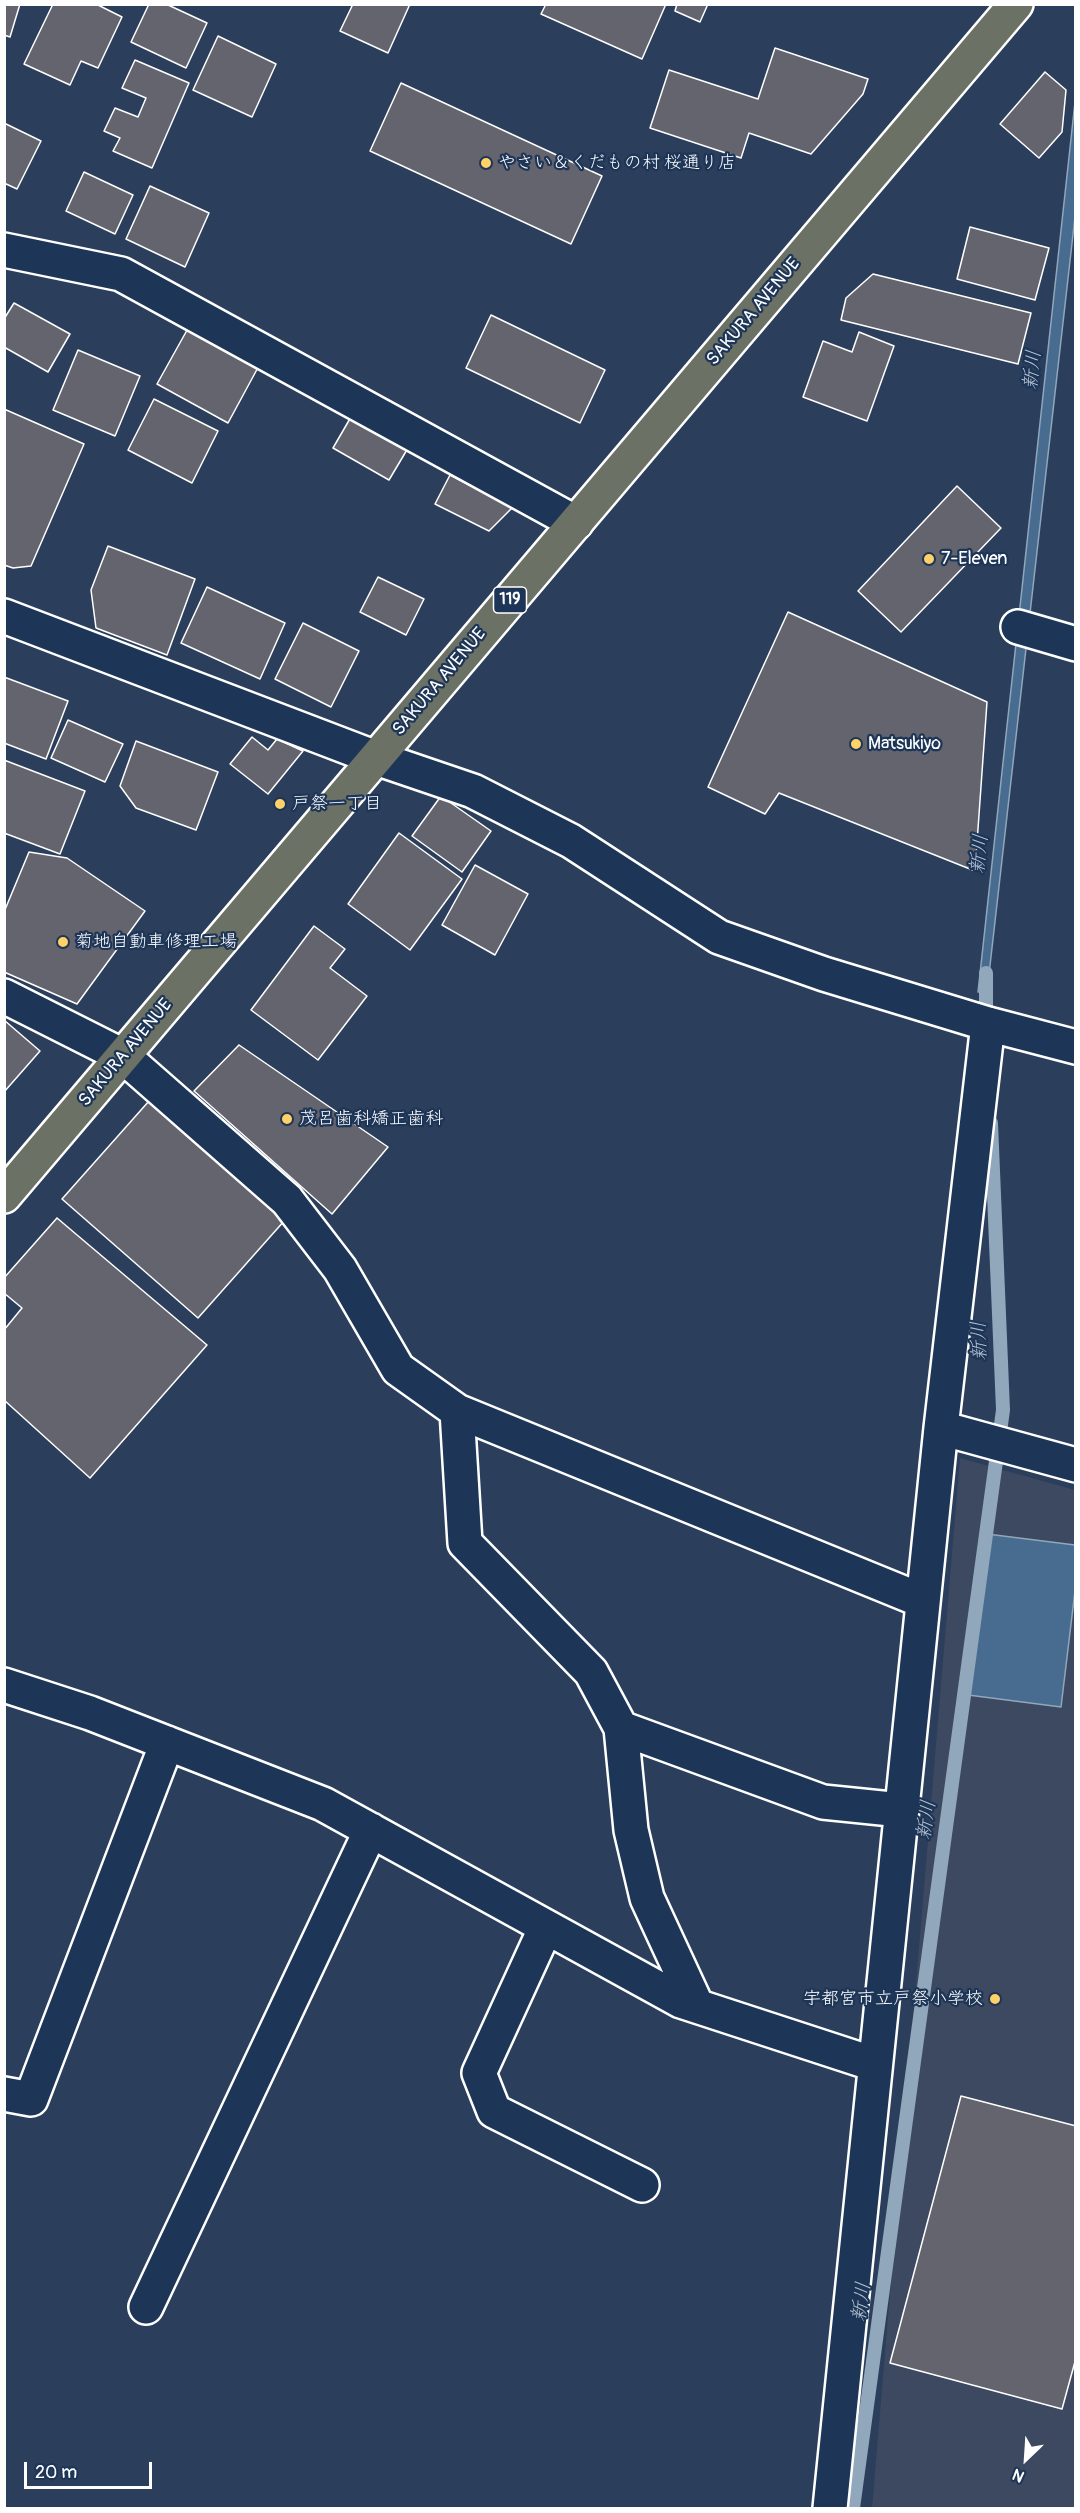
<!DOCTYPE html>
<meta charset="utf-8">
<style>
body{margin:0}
#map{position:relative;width:1080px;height:2513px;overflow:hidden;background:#2b3e5b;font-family:Pangolin,sans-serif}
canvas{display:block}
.frame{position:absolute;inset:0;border:6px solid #fff;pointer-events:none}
.north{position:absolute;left:996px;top:2429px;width:60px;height:60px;-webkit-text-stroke:4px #1d3557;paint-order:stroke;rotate:205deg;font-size:16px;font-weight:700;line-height:24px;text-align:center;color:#fff}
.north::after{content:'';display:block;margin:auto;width:21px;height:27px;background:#fff;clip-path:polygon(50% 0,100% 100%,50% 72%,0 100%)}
.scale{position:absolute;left:24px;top:2462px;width:128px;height:27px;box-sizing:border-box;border:3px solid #fff;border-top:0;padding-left:8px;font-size:18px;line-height:21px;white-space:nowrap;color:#fff;-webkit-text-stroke:4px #1d3557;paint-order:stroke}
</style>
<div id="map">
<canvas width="1080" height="2513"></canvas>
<div class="frame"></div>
<div class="north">N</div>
<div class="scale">20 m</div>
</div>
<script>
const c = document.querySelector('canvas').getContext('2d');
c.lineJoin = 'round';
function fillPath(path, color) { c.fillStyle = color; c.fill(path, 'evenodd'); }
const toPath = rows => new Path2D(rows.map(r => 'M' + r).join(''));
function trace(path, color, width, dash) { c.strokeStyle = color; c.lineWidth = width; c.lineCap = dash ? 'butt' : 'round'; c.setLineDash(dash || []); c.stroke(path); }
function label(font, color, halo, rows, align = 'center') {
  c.font = font + ' Pangolin,"Klee One",sans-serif'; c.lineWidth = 4.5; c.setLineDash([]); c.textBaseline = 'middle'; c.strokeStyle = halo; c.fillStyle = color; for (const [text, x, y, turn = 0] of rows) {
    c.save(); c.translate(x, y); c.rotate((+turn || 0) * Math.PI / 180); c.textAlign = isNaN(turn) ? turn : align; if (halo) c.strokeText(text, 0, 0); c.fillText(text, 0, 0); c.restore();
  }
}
fillPath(toPath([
 [960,1458,1075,1490,1075,2508,872,2508]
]), '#3c4960');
const water = toPath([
 [1075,102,1075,217,987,992,978,992,1075,102],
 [987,1534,1075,1545,1075,1591,1061,1707,968,1695,987,1534]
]);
fillPath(water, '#486c8f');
trace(water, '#91a7bc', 1.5);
trace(toPath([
 [986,1023,986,973],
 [853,2508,1003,1410,991,1123]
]), '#91a7bc', 14);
const building = toPath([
 [4,4,20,4,10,37,4,35,4,4],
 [53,4,96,4,122,17,98,68,81,61,70,85,24,64,53,4],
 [149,4,166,4,207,23,186,68,131,42,149,4],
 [353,4,410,4,388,53,340,31,353,4],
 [546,4,666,4,642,59,541,14,546,4],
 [677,4,708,4,700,22,675,11,677,4],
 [218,36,276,64,252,117,193,90,218,36],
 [775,48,868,79,863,94,811,154,749,133,741,158,650,128,669,70,758,99,775,48],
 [135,60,189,83,152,168,113,151,120,138,104,131,115,108,138,117,146,98,122,88,135,60],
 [1045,72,1066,90,1062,132,1039,158,1000,124,1045,72],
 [401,83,602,176,571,244,370,151,401,83],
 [4,123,41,141,17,189,4,183,4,123],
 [84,172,133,195,115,234,66,211,84,172],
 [150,186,209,213,185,267,126,239,150,186],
 [970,227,1049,248,1035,300,957,279,970,227],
 [873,274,1031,313,1018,364,841,320,846,298,873,274],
 [14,303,70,334,48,372,4,347,4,319,14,303],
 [491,315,605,370,580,423,466,368,491,315],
 [191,323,261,362,228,423,157,384,191,323],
 [859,332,894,346,867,421,803,397,823,341,852,352,859,332],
 [78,350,140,376,115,436,53,410,78,350],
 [154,399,218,431,192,483,128,450,154,399],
 [4,409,84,444,31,566,13,568,4,565,4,409],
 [355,410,411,443,389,480,333,448,355,410],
 [450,475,513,507,489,531,435,504,450,475],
 [957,486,1001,528,901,632,858,591,957,486],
 [108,546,195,579,167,655,96,628,91,590,108,546],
 [378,577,424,599,406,635,360,612,378,577],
 [207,587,285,623,260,679,181,643,207,587],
 [788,612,987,702,975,871,779,793,765,814,708,787,788,612],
 [303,623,359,651,331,707,275,679,303,623],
 [4,677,68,701,46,759,4,743,4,677],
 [68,720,123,744,105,782,51,758,68,720],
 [252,737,268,750,277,739,303,751,268,794,230,764,252,737],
 [136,741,218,772,196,830,136,808,120,786,136,741],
 [4,760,85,791,60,854,4,833,4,760],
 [441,796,491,831,462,872,412,836,441,796],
 [399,833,462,879,410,950,348,904,399,833],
 [29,852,67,858,145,911,77,1004,4,972,4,912,29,852],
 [475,865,528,894,495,955,442,925,475,865],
 [314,926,345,949,330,968,367,996,318,1060,251,1010,314,926],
 [4,1020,40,1051,4,1092,4,1020],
 [239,1045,388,1147,332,1214,194,1091,239,1045],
 [149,1101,285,1220,198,1318,62,1199,149,1101],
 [57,1218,207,1345,90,1478,4,1400,4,1330,22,1308,4,1293,4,1278,57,1218],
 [961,2096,1076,2126,1076,2358,1062,2409,890,2363,961,2096]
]);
fillPath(building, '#63646d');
trace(building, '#fff', 1.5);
const minor = toPath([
 [4,250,121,274,576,523],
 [4,616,376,758,473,791,571,841,719,937,824,974,988,1024,1076,1047],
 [1018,627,1076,644],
 [4,996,123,1056,287,1200,340,1269,398,1369,457,1411,465,1543,591,1672,621,1728,631,1830,647,1898,697,2006],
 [457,1411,923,1601],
 [941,1428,1076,1465],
 [4,1685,90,1713,323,1804,681,2001,874,2064],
 [621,1728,823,1802,901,1810],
 [546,1927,479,2073,494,2111,642,2185],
 [4,2094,31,2099,167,1743],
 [146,2307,371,1830],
 [830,2508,941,1428,988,1024]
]);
const trunk = toPath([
 [4,1196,1016,4]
]);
trace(minor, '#fff', 38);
trace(trunk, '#fff', 38);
trace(minor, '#1d3557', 33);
trace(trunk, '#6b7165', 33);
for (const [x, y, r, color] of [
 [486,163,6,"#ffd166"],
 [929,559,6,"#ffd166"],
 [856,744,6,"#ffd166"],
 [280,804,6,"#ffd166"],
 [63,942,6,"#ffd166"],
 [287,1119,6,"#ffd166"],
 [995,1999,6,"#ffd166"]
]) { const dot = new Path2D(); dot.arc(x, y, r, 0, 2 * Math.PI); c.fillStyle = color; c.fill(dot); trace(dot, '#1d3557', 2); }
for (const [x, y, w] of [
 [510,600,33]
]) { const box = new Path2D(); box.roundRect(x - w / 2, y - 13, w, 26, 4.5); c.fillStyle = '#1d3557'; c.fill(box); trace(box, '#fff', 1.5); }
label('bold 16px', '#fff', null, [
 ["119",510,600]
]);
label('18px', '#fff', '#1d3557', [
 ["やさい＆くだもの村 桜通り店",498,163],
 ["7-Eleven",941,559],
 ["Matsukiyo",868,744],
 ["戸祭一丁目",292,804],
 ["菊地自動車修理工場",75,942],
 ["茂呂歯科矯正歯科",299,1119],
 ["宇都宮市立戸祭小学校",983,1999,"right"]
], 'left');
label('18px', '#fff', '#1d3557', [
 ["SAKURA AVENUE",754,312,-50],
 ["SAKURA AVENUE",440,682,-50],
 ["SAKURA AVENUE",126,1053,-50]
]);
label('italic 20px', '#b6c4d2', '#1d3557', [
 ["新川",1033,370,-84],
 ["新川",980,854,-84],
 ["新川",980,1341,-92],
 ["新川",927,1820,-82],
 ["新川",862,2302,-82]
]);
</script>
